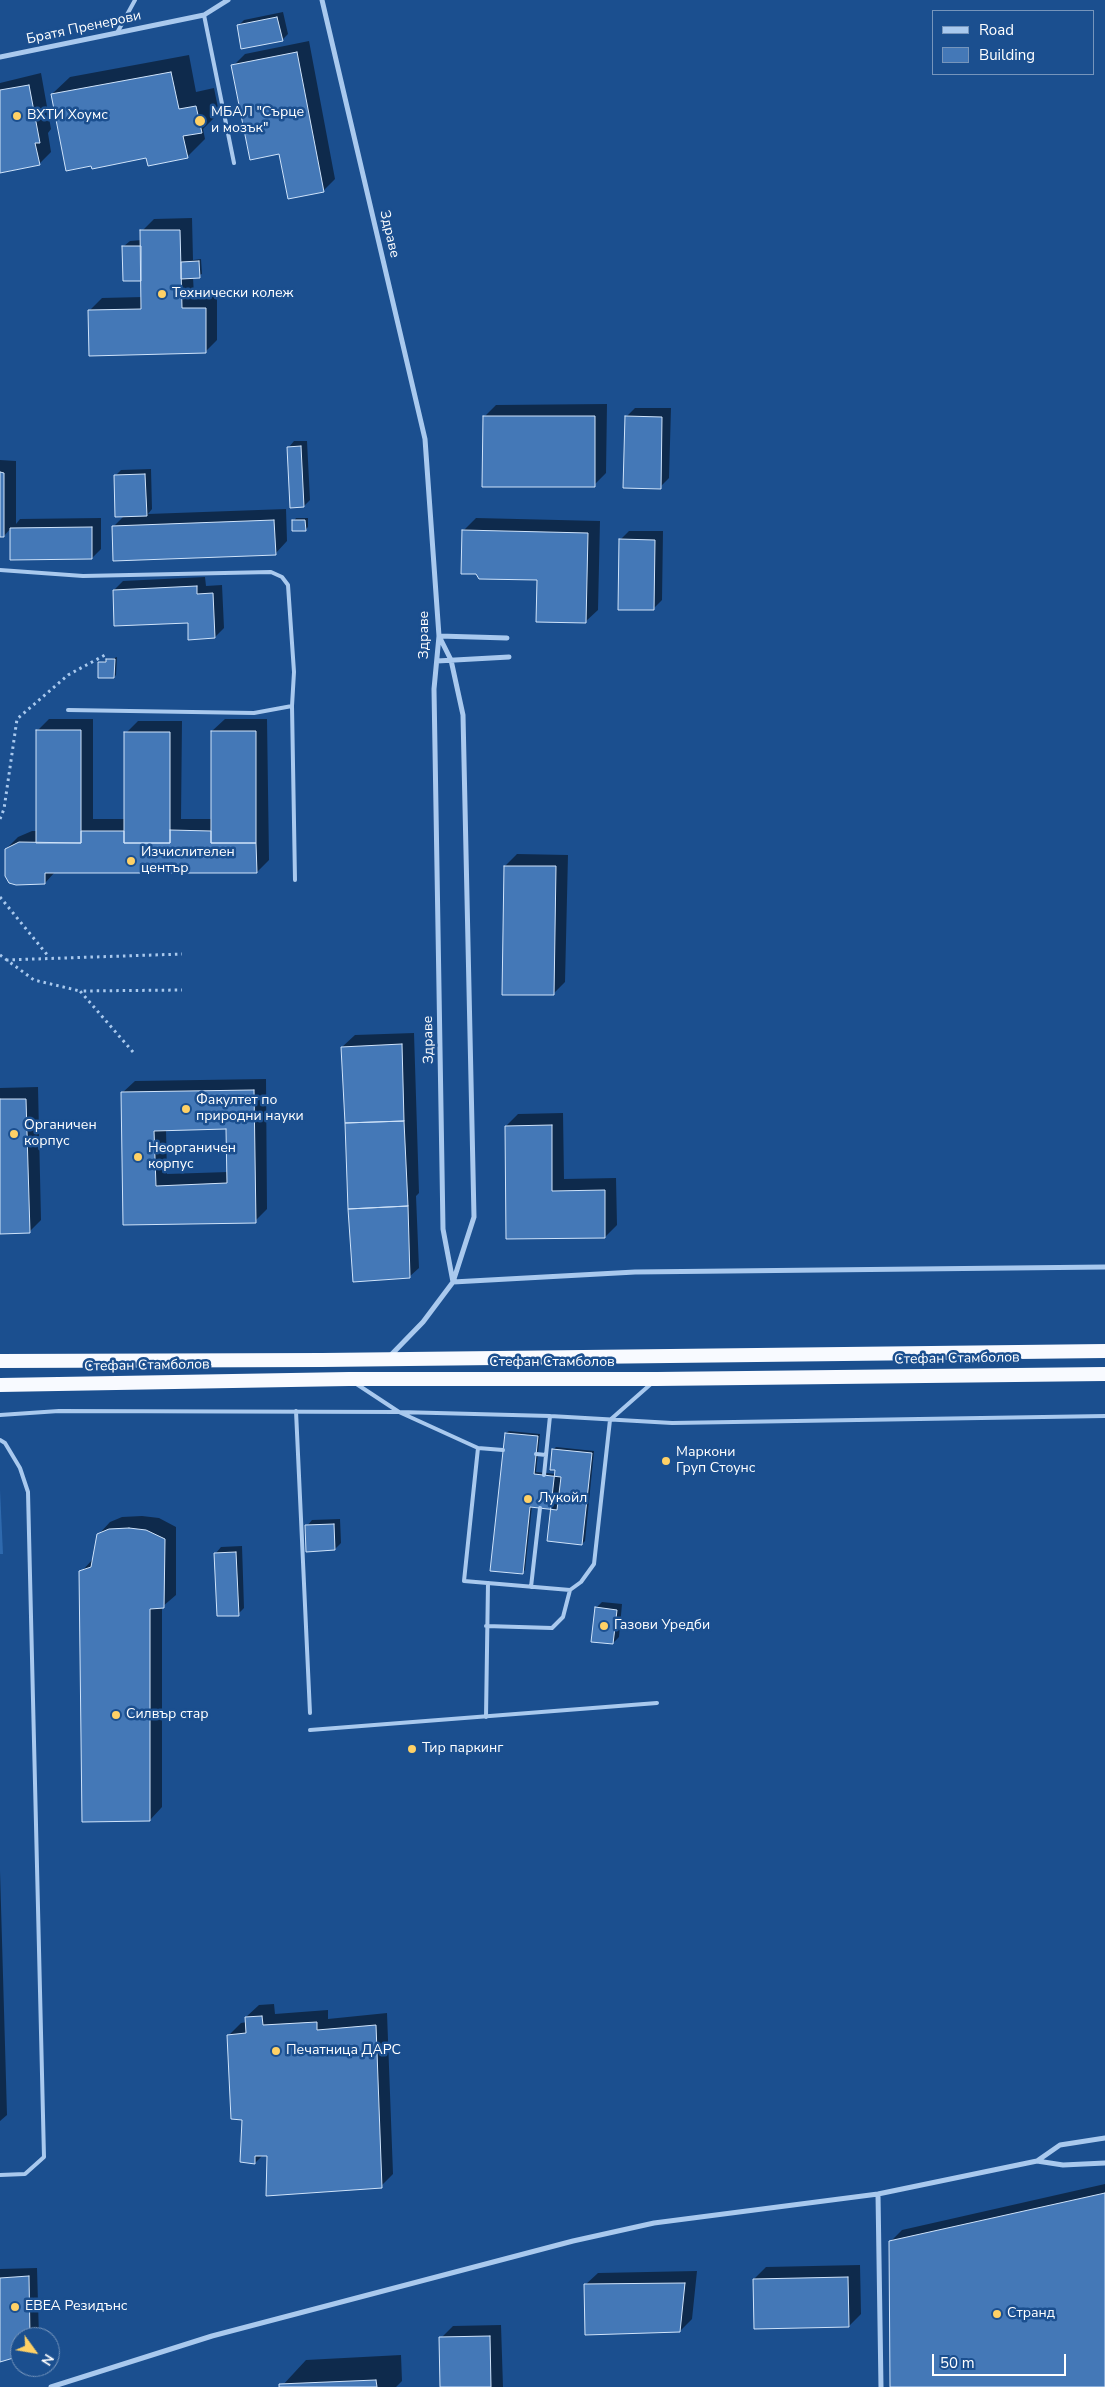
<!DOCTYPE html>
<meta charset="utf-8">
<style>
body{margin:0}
#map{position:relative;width:1105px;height:2387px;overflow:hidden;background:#1b4f8f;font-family:"Nunito Sans",sans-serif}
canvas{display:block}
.legend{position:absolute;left:932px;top:10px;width:162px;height:65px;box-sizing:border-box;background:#1b4f8f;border:1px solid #7695bc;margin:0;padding:6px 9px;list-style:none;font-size:15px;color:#fff}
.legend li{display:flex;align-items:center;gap:10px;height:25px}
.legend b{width:25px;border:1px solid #7695bc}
.north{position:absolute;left:10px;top:2327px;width:50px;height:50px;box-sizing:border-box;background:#1b4f8f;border:1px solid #7695bc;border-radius:50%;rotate:122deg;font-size:14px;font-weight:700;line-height:20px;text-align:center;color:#fff}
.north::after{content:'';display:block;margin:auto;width:18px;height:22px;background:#ffd166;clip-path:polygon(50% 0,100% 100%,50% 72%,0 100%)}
.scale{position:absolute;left:932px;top:2354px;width:134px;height:22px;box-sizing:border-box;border:2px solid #fff;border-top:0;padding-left:6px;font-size:15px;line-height:18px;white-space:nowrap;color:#fff;-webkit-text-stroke:4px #1b4f8f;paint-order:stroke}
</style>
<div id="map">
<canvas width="1105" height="2387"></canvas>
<ul class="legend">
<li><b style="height:6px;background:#a9c9ee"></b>Road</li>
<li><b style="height:14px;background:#4478b7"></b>Building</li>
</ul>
<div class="north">N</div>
<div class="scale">50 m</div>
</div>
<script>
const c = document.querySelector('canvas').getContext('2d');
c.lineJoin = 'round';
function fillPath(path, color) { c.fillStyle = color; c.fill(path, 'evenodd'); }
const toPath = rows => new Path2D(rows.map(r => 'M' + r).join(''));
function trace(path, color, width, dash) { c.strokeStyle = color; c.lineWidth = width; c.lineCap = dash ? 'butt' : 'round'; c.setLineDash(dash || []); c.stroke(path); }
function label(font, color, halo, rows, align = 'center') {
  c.font = font + ' "Nunito Sans",sans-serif'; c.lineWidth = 5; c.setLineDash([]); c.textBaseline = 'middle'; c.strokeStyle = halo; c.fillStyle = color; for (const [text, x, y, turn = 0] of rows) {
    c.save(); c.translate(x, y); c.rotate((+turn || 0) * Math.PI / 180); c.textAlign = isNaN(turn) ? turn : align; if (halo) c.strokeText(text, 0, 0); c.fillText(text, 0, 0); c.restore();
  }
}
fillPath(toPath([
 [0,1490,3,1554,0,1554]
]), '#2e69ad');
fillPath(toPath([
 [283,12,288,34,282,40,238,26,244,20],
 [309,41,335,179,323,191,280,152,233,66,245,54],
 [189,55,196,92,214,88,219,113,203,129,205,139,187,157,52,94,70,77],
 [41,73,51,129,48,133,51,152,39,164,0,172,0,83],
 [192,218,193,260,201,259,202,274,193,277,194,296,217,297,217,340,205,352,90,310,102,298,143,297,142,262,124,246,130,241,142,240,142,231,154,219],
 [607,404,606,473,594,485,484,417,496,405],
 [635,408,671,408,669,478,660,487,626,417],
 [294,441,307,441,310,500,304,506,289,447],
 [0,460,16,461,16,524,20,519,101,518,101,549,92,558,11,528,4,536,0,536],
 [151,469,152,509,148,514,286,509,287,541,275,554,113,527,124,516,115,476,121,470],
 [296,518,308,518,308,527,305,530,294,521],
 [476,518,600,521,598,610,585,622,538,579,464,530],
 [629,531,663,531,662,600,653,609,620,540],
 [205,577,206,586,222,585,224,628,215,637,189,622,114,590,123,581],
 [117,657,116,675,114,677,100,663],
 [49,719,93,719,93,819,125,819,126,733,138,721,182,721,181,819,212,819,212,731,225,719,267,719,269,860,257,872,55,872,45,883,6,849,18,837,32,831,37,831,37,731],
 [517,854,568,855,565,982,553,994,505,866],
 [414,1033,419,1193,416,1196,419,1268,409,1277,342,1047,355,1035],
 [266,1079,267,1209,255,1221,124,1224,122,1093,135,1081],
 [227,1128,228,1172,167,1174,166,1130],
 [38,1087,41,1220,29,1232,0,1233,0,1088],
 [563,1113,564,1179,616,1178,617,1225,605,1237,507,1238,506,1126,518,1114],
 [509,1431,540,1434,536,1472,556,1474,553,1450,556,1447,594,1451,585,1541,582,1544,552,1508,532,1506,525,1570,522,1573,506,1433],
 [142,1516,159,1518,176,1527,176,1595,162,1607,162,1807,150,1820,81,1572,93,1559,98,1535,110,1522,122,1517],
 [340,1519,341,1543,335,1549,307,1526,312,1520],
 [242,1546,244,1608,238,1614,216,1553,221,1547],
 [602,1602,622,1604,619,1637,613,1643,596,1608],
 [0,1871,7,2115,0,2121],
 [274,2004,275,2014,328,2010,328,2019,387,2013,393,2174,381,2186,268,2155,263,2155,255,2163,243,2118,229,2035,241,2023,247,2022,246,2017,259,2005],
 [1105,2184,1105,2387,891,2387,890,2242,902,2230],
 [860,2265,861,2314,849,2326,754,2279,766,2267],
 [37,2268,39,2337,20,2337,20,2355,0,2360,0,2269],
 [697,2271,692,2319,680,2331,585,2285,598,2273],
 [501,2325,503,2387,442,2387,441,2338,453,2326],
 [401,2355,402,2381,396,2387,281,2387,306,2360]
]), '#0007');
const building = toPath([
 [277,17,283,41,241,49,237,25,277,17],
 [297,52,324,192,288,199,279,154,250,160,231,65,297,52],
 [171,72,179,109,196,106,202,133,183,136,188,158,148,166,146,158,92,169,91,166,66,171,51,94,171,72],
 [29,85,40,143,35,143,40,165,0,173,0,90,29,85],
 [140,230,180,230,182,308,206,308,206,353,89,356,88,310,141,309,140,230],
 [122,246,141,246,141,281,123,281,122,246],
 [199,261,200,278,181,279,181,262,199,261],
 [483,416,595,416,595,487,482,487,483,416],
 [625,416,662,417,661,489,623,488,625,416],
 [301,446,304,507,290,508,287,447,301,446],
 [0,472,4,473,4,537,0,537,0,472],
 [145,474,147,516,115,517,114,475,145,474],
 [274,520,276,555,113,561,112,526,274,520],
 [292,520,305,520,306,531,292,531,292,520],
 [92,527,92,559,10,560,10,528,92,527],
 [462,530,588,533,586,623,536,622,537,580,479,579,476,574,461,574,462,530],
 [619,539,655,540,654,610,618,610,619,539],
 [197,586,197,594,213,593,215,638,188,640,188,623,114,626,113,590,197,586],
 [106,659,115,659,114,678,98,678,98,662,106,662,106,659],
 [36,730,81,730,81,843,36,843,36,730],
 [211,731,256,731,256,843,211,843,211,731],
 [124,732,170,732,170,843,124,843,124,732],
 [170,830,211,831,211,843,256,843,257,873,45,873,45,884,16,885,9,883,5,876,5,849,19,842,81,843,81,831,124,831,124,843,170,843,170,830],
 [504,866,556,866,554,995,502,995,504,866],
 [402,1044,404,1121,345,1123,341,1047,402,1044],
 [254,1090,256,1223,123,1225,121,1092,254,1090],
 [226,1129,227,1183,156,1186,154,1131,226,1129],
 [0,1099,26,1099,30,1233,0,1234,0,1099],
 [404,1121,408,1206,348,1209,345,1123,404,1121],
 [552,1125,552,1191,605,1190,605,1238,506,1239,505,1126,552,1125],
 [408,1206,410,1278,353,1282,348,1209,408,1206],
 [505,1433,538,1436,534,1474,561,1477,557,1510,530,1507,523,1574,490,1571,505,1433],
 [552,1449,592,1453,582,1545,547,1541,555,1470,550,1470,552,1449],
 [334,1524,335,1550,306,1552,305,1525,334,1524],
 [129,1528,146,1530,165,1539,164,1608,150,1609,150,1821,82,1822,79,1571,91,1567,97,1534,109,1529,129,1528],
 [236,1552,239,1616,217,1616,214,1553,236,1552],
 [595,1607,617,1610,613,1644,591,1642,595,1607],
 [262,2016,263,2025,317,2022,317,2030,376,2025,382,2188,266,2196,267,2156,255,2156,255,2164,240,2162,242,2120,231,2119,227,2035,246,2033,245,2017,262,2016],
 [1105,2193,1105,2387,890,2387,889,2241,1105,2193],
 [29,2276,30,2337,20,2337,20,2356,0,2362,0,2278,29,2276],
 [848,2277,849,2327,754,2329,753,2279,848,2277],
 [685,2283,680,2332,585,2335,584,2284,685,2283],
 [490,2336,491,2387,440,2387,439,2337,490,2336],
 [376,2380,377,2387,279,2387,279,2384,376,2380]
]);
fillPath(building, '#4478b7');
trace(building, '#cfe3fa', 1);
trace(toPath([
 [0,819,4,809,17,719,68,675,105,655],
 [0,897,49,957],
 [0,955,34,980,80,991],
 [6,960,182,954],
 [133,1052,80,991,182,990]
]), '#a9c9ee', 3, [2.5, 4]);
trace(toPath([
 [204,15,234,163],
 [117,33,135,0],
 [0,570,83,576,271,572,282,577,288,585,294,672,292,706,295,880],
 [68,710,254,713,292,706],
 [355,1383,399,1412,478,1448,464,1581,570,1590,581,1582,594,1564,610,1420,652,1383],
 [296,1411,310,1713],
 [0,1415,59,1411,399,1412,550,1416,672,1423,1105,1416],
 [0,1440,5,1443,20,1468,28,1492,44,2157,25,2174,0,2175],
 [478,1448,503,1450],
 [536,1454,546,1455],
 [544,1475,550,1416],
 [531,1587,540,1508],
 [486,1626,552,1628,563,1617,570,1590],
 [486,1717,488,1583],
 [310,1730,657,1703]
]), '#a9c9ee', 4);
trace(toPath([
 [322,0,425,439,439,636,434,689,443,1229,453,1282],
 [0,57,204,15,228,0],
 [439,636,507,638],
 [437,661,509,657],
 [453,1282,635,1272,1105,1267],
 [389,1357,423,1322,453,1282,474,1217,463,715,451,660,439,636],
 [1105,2138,1060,2145,1037,2161,1063,2165,1105,2163],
 [878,2194,881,2387],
 [51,2387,212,2336,573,2241,654,2223,878,2194,1037,2161]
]), '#a9c9ee', 5);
trace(toPath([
 [0,1361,322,1360,1105,1351],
 [0,1385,349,1379,657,1379,1105,1374]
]), '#f8faff', 14);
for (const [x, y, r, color] of [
 [17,116,5,"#ffd166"],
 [200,121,6,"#ffd166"],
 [162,294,5,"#ffd166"],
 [131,861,5,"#ffd166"],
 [186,1109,5,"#ffd166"],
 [14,1134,5,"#ffd166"],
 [138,1157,5,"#ffd166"],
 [666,1461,5,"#ffd166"],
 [528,1499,5,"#ffd166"],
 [604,1626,5,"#ffd166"],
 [116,1715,5,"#ffd166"],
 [412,1749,5,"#ffd166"],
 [276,2051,5,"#ffd166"],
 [15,2307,5,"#ffd166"],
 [997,2314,5,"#ffd166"]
]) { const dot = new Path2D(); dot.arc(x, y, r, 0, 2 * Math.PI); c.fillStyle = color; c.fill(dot); trace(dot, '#1b4f8f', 2); }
label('14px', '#fff', '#1b4f8f', [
 ["Братя Пренерови",84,28,-12],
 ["Здраве",389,234,77],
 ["Здраве",425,635,-90],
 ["Здраве",429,1040,-91],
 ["Стефан Стамболов",957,1359,-1],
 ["Стефан Стамболов",552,1363],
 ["Стефан Стамболов",147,1366,-1]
]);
label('14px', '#fff', '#1b4f8f', [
 ["МБАЛ \"Сърце",211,113],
 ["и мозък\"",211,129],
 ["ВХТИ Хоумс",27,116],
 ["Технически колеж",172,294],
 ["Изчислителен",141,853],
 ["център",141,869],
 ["Факултет по",196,1101],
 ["природни науки",196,1117],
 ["Органичен",24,1126],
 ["корпус",24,1142],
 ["Неорганичен",148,1149],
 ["корпус",148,1165],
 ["Маркони",676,1453],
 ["Груп Стоунс",676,1469],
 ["Лукойл",538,1499],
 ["Газови Уредби",614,1626],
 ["Силвър стар",126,1715],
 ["Тир паркинг",422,1749],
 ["Печатница ДАРС",286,2051],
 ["ЕВЕА Резидънс",25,2307],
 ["Странд",1007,2314]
], 'left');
</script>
